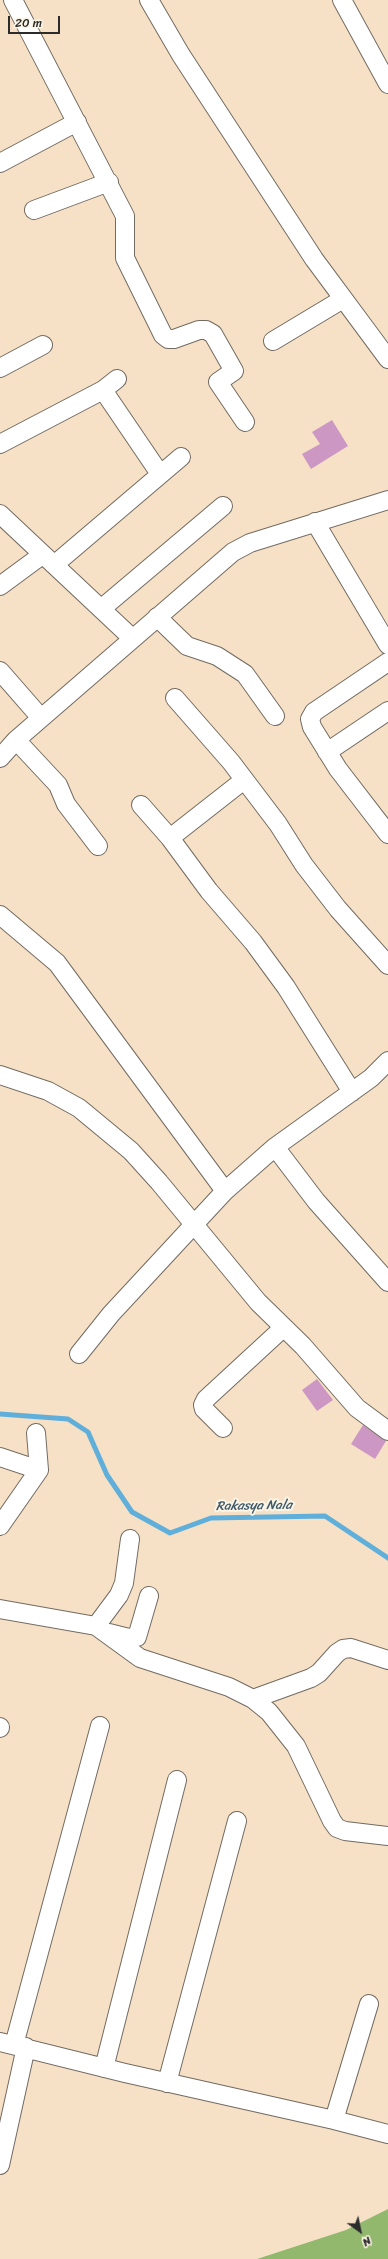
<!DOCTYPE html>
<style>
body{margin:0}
#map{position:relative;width:388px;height:2259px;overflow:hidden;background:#f6e1c7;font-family:Sriracha,sans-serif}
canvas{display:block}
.north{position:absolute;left:340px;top:2211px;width:40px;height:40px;-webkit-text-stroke:3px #fcf5e5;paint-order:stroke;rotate:147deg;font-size:11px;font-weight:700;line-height:16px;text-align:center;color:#2b2b2b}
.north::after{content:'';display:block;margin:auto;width:14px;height:18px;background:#2b2b2b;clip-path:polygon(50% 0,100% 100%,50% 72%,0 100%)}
.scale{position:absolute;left:8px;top:16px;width:52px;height:18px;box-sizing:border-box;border:2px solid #2b2b2b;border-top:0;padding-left:5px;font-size:12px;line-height:14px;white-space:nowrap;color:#2b2b2b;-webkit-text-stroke:3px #fcf5e5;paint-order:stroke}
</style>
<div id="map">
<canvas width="388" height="2259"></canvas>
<div class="north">N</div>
<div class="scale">20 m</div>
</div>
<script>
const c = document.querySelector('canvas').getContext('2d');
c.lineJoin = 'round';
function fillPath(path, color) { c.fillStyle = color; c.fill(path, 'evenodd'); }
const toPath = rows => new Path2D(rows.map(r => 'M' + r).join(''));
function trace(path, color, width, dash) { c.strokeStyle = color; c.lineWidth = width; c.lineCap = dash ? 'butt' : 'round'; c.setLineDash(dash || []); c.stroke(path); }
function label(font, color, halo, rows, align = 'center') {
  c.font = font + ' Sriracha,sans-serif'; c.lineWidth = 4; c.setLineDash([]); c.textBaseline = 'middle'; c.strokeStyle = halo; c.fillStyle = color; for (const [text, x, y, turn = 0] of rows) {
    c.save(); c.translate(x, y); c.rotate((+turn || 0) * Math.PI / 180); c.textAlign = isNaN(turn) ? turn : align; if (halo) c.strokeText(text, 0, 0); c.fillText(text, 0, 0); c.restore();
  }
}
fillPath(toPath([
 [388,2209,388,2259,257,2259,346,2230]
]), '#92b86e');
trace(toPath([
 [0,1414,68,1419,88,1432,107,1475,132,1512,170,1533,211,1518,325,1516,388,1558]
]), '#60afda', 5);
fillPath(toPath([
 [332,420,348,446,311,469,302,454,320,444,312,432],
 [317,1379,333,1400,317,1411,302,1390],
 [363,1425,386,1441,375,1459,351,1444]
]), '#cc98c3');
const street = toPath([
 [13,0,125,216,125,258,163,335,168,339,174,339,199,330,206,330,213,334,234,371,218,382,245,422],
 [149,0,181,55,314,259,388,359],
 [342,0,388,84],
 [0,163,77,122],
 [34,210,109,182],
 [273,341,343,299],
 [0,368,43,345],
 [103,390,160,474],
 [0,444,103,390,117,379],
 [0,514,132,638],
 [315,522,388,645],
 [54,565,181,457],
 [0,586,42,555],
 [101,609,223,506],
 [157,617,187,646,217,656,245,674,275,716],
 [388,662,314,712,310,719,312,727,338,769,388,834],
 [0,671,41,718],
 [175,698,231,762,278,824,304,865,338,909,388,965],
 [16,740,58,785,66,804,98,846],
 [327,752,388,711],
 [0,758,16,740,233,552,250,543,388,500],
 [141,805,170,838,209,891,253,942,286,987,352,1092],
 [170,838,244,780],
 [0,915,57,963,225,1191],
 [0,1075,48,1091,79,1108,131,1151,159,1182,258,1302,303,1346,357,1408,388,1431],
 [275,1147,316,1201,388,1282],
 [79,1354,111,1314,225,1191,275,1147,371,1078,388,1061],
 [223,1428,204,1409,203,1405,206,1399,283,1328],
 [0,1457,39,1470],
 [0,1526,39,1470,36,1433],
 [0,1609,96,1626,140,1658,229,1687,253,1699,269,1712,296,1746,332,1821,337,1828,345,1831,388,1836],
 [96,1626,119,1595,124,1583,130,1539],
 [109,1633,129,1638,137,1637,149,1596],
 [253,1699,311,1678,319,1673,337,1653,343,1649,351,1648,388,1660],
 [0,1728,0,1727],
 [0,2042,125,2073,334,2120,388,2134],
 [14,2045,100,1726],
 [104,2068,177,1780],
 [167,2083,237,1821],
 [334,2120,369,2004],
 [0,2165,26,2047]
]);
trace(street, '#726b62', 20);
trace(street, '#fff', 18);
label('italic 13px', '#3e5968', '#fcf5e5', [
 ["Rakasya Nala",254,1506,-1]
]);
</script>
